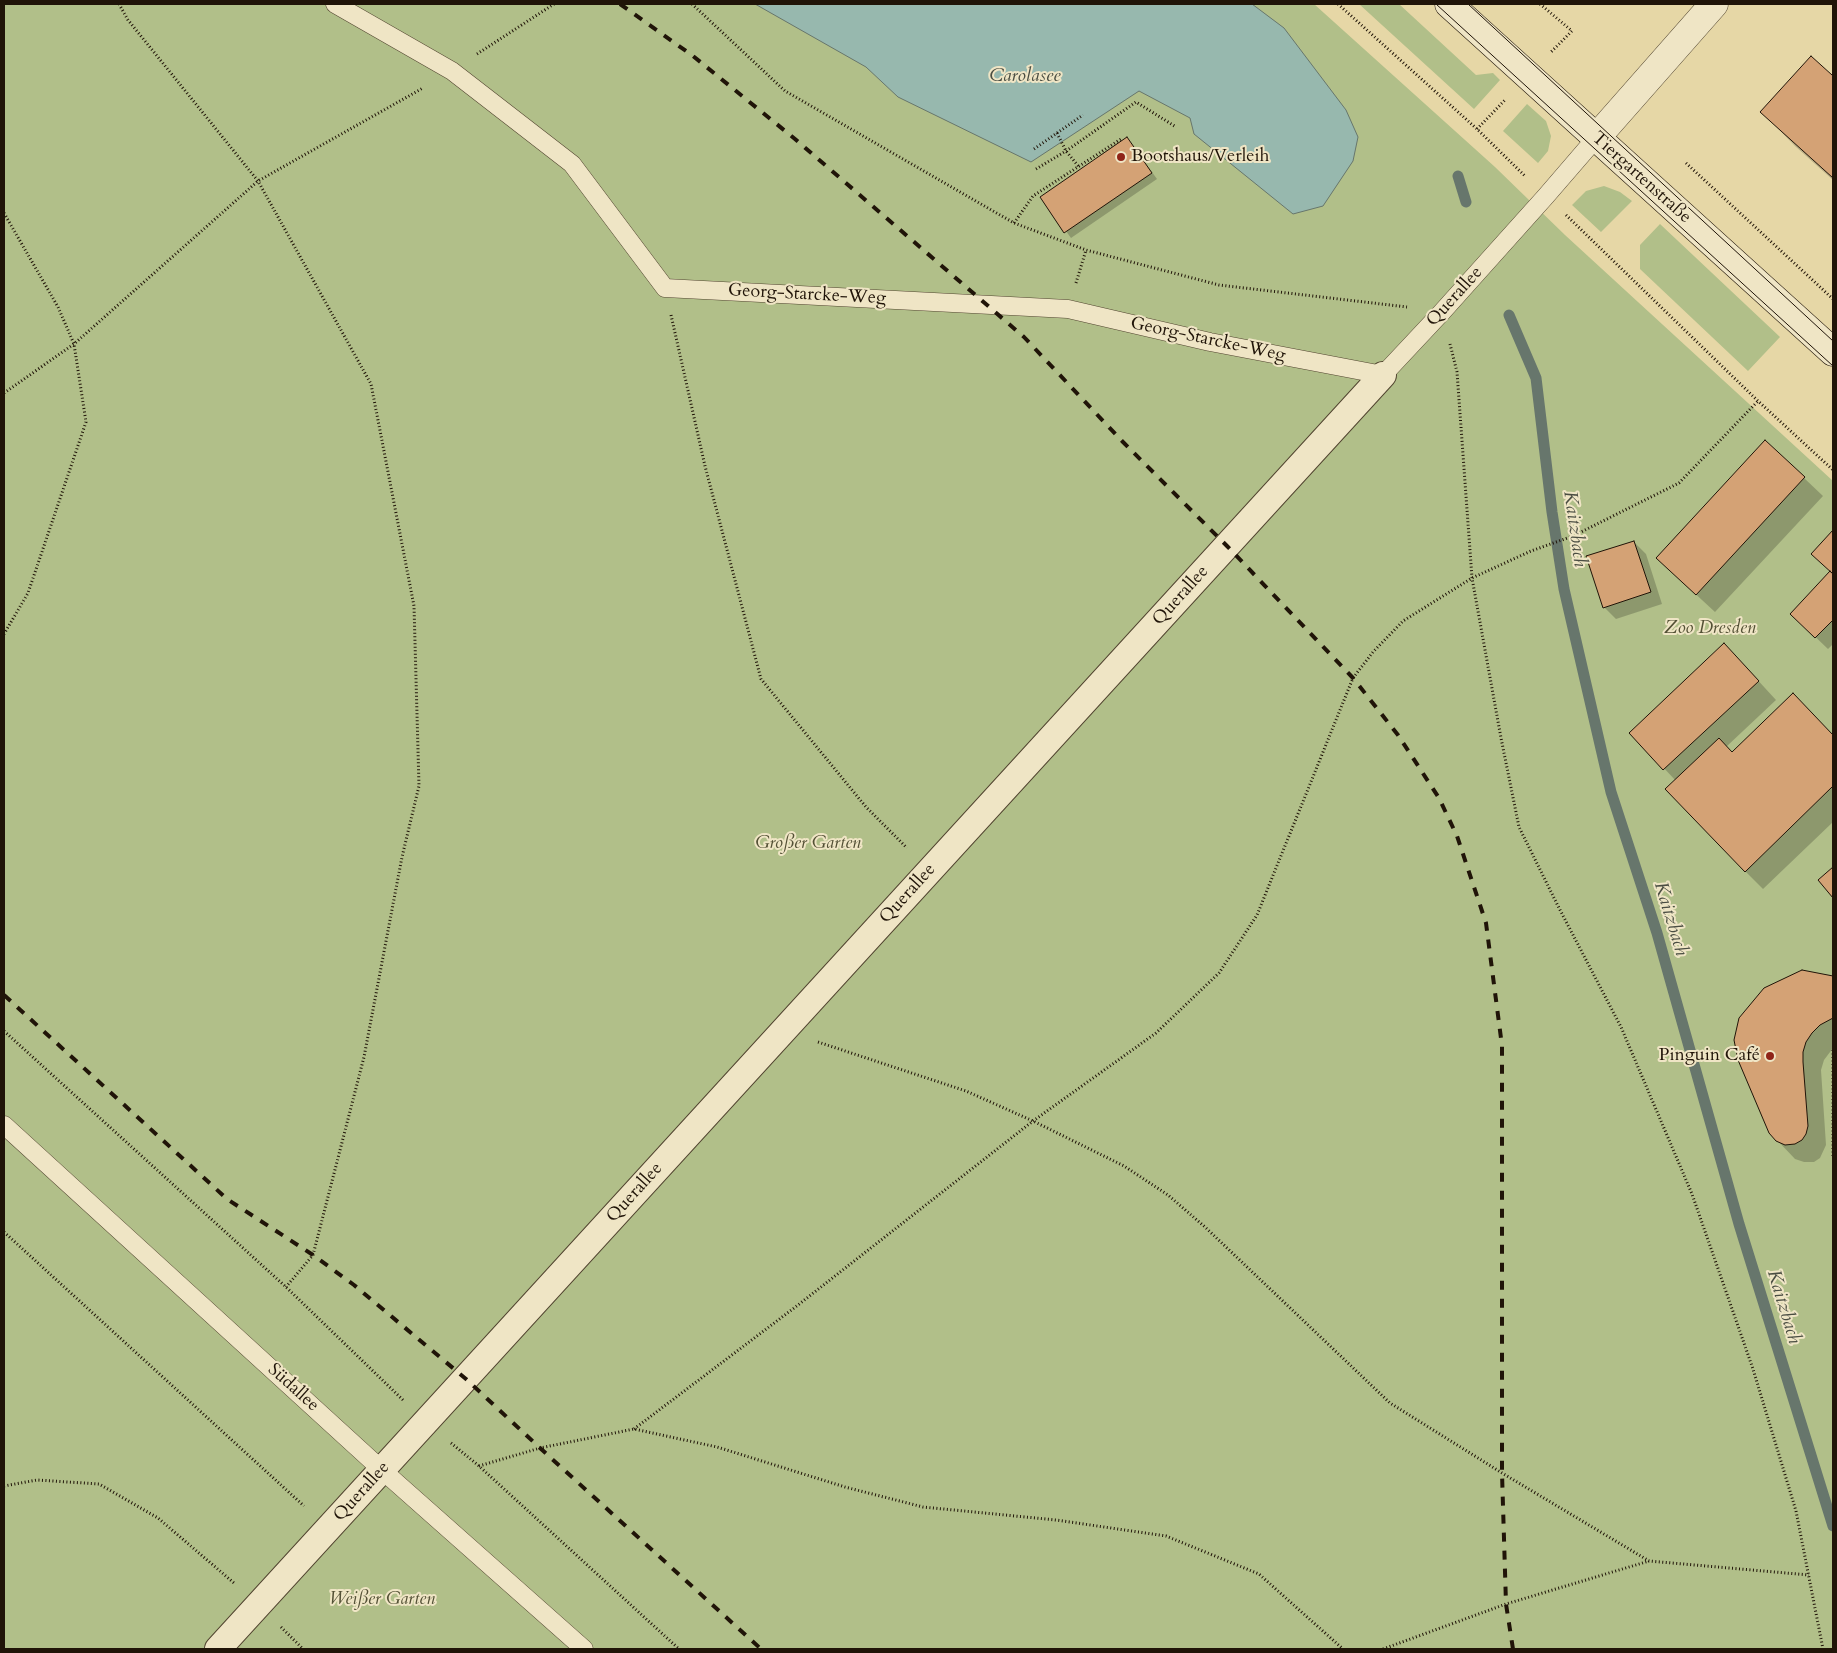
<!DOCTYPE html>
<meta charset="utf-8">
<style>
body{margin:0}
#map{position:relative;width:1837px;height:1653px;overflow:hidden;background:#e6d7a6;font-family:Cardo,serif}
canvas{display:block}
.frame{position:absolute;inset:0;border:5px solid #201408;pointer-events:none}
</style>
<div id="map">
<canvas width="1837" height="1653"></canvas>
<div class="frame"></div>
</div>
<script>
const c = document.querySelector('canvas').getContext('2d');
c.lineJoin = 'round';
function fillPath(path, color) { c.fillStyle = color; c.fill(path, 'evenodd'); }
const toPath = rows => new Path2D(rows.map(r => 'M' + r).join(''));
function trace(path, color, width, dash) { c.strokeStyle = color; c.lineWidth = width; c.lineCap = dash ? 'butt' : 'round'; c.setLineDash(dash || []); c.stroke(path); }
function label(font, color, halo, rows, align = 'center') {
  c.font = font + ' Cardo,serif'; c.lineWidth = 4; c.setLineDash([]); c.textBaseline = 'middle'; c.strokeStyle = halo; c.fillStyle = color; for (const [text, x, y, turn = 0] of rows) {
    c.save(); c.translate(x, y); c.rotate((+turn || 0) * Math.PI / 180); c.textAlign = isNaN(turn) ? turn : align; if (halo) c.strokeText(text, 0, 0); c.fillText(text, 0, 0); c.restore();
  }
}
fillPath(toPath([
 [4,4,1314,4,1495,167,1565,235,1833,481,1833,1649,4,1649],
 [1359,4,1399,4,1476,75,1493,73,1500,80,1474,109],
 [1527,104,1546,121,1551,136,1548,151,1538,163,1503,131],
 [1604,186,1620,192,1632,201,1601,232,1572,205,1586,191],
 [1660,224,1780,337,1748,371,1640,269,1640,245]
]), '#b1bf89');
const water = toPath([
 [755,4,1252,4,1284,28,1346,110,1358,137,1353,161,1323,206,1293,214,1194,134,1190,118,1139,91,1031,162,898,97,866,67,755,4]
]);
fillPath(water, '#97b8ae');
trace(water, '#67766c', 1);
fillPath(toPath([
 [1833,75,1833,180,1795,146,1762,112],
 [1127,138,1157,179,1071,238,1042,198],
 [1765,441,1823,496,1715,612,1676,576],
 [1833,532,1833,644,1828,649,1804,626,1831,572,1813,554],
 [1634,542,1646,554,1662,604,1616,619,1604,607],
 [1742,663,1776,700,1726,747,1732,753,1793,695,1833,736,1833,822,1763,889,1745,871,1676,781,1631,733],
 [1802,972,1833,978,1833,1048,1824,1060,1821,1070,1826,1145,1820,1158,1814,1162,1804,1162,1795,1159,1777,1140]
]), '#0003');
trace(toPath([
 [1458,176,1466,202],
 [1509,315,1536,378,1552,512,1564,589,1611,792,1657,933,1739,1224,1833,1526]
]), '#67766c', 11);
const building = toPath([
 [1811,56,1832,75,1833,73,1833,178,1760,112,1811,56],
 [1127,137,1152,173,1064,233,1040,197,1127,137],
 [1765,440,1805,477,1696,595,1656,558,1765,440],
 [1833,530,1833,574,1811,554,1833,530],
 [1634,541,1651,592,1603,608,1586,556,1634,541],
 [1830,571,1833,574,1833,620,1815,638,1790,614,1830,571],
 [1724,643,1759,681,1663,770,1629,733,1724,643],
 [1793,693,1833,735,1833,786,1745,872,1665,789,1719,738,1732,752,1793,693],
 [1833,867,1833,898,1818,880,1833,867],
 [1802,970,1833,976,1833,1018,1820,1025,1812,1033,1806,1042,1803,1052,1803,1062,1808,1126,1806,1134,1802,1140,1795,1144,1785,1145,1776,1141,1769,1133,1738,1060,1734,1040,1739,1018,1764,988,1802,970]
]);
fillPath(building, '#d4a275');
trace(building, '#201408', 1);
const service = toPath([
 [335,4,452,71,572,164,665,288,1068,309,1210,342,1383,375,1442,312,1546,196,1596,138],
 [4,1125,382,1470,584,1649]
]);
const pedestrian = toPath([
 [218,1649,1383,375]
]);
const tertiary = toPath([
 [1596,138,1714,4]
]);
const secondary = toPath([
 [1449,4,1833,352]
]);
trace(service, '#524530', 19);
trace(pedestrian, '#524530', 28);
trace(tertiary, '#524530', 29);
trace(secondary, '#201408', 29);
trace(toPath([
 [119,4,128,20,258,181,371,384,414,606,419,786,402,857,364,1057,313,1255,286,1287],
 [692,4,785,91,1014,223,1086,250,1219,285,1407,307],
 [1338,4,1477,129,1525,176],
 [1540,4,1572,31,1551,52],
 [477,54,554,4],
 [1477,129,1505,100],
 [1057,133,1083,115],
 [1034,149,1057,133,1066,151,1079,167],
 [1686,163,1833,299],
 [1036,169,1066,151,1136,102,1176,127],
 [4,213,58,307,74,344,86,422,28,593,4,634],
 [1566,215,1758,401,1833,470],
 [1014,223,1033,196,1121,139],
 [1076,283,1086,250],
 [671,315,705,466,761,679,866,807,907,848],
 [1450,344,1457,372,1472,578,1501,738,1519,827,1559,908,1621,1027,1692,1194,1753,1369,1796,1511,1823,1649],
 [4,393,74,344,258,181,423,88],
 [4,1031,286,1287,403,1400],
 [818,1042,966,1091,1033,1121,1124,1166,1168,1195,1205,1227,1390,1403,1502,1473,1649,1561,1809,1575],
 [1833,1050,1833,1158],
 [4,1232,304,1506],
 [634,1429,798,1305,1033,1121,1156,1033,1219,973,1257,915,1353,678,1373,652,1403,621,1472,578,1531,551,1573,536,1679,483,1758,401],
 [451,1443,479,1466,679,1649],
 [479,1466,540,1448,634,1429,717,1447,845,1487,923,1507,1056,1520,1166,1536,1259,1574,1343,1649],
 [4,1486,37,1480,99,1484,158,1518,234,1583],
 [281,1627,303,1649],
 [1383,1649,1506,1604,1649,1561]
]), '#201408', 3, [1, 2.5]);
trace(service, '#efe5c5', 18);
trace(pedestrian, '#efe5c5', 26);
trace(tertiary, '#efe5c5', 28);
trace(secondary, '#efe5c5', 28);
trace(toPath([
 [1436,4,1833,366],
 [1468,4,1833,341]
]), '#201408', 1);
trace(toPath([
 [620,4,693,56,795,139,1024,337,1122,441,1227,546,1353,678,1398,735,1439,798,1457,836,1486,923,1502,1046,1502,1473,1506,1604,1513,1649],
 [4,995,227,1199,313,1255,354,1285,466,1379,540,1448,761,1649]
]), '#201408', 4, [9, 9]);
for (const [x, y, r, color] of [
 [1121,157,5,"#8f2418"],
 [1770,1056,5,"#8f2418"]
]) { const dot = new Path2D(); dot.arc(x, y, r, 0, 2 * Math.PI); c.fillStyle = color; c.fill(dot); trace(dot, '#efe5c5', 2); }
label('18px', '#201408', '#efe5c5', [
 ["Bootshaus/Verleih",1131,157],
 ["Pinguin Café",1760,1056,"right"]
], 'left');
label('18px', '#201408', '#efe5c5', [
 ["Tiergartenstraße",1641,178,42],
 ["Georg-Starcke-Weg",807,295,3],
 ["Querallee",1455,297,-48],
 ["Georg-Starcke-Weg",1208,340,12],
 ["Querallee",1181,596,-48],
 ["Querallee",908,894,-48],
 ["Querallee",635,1193,-48],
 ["Südallee",293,1388,42],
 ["Querallee",362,1492,-48]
]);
label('italic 18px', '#535035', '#efe5c5', [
 ["Zoo Dresden",1710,629],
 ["Großer Garten",808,844],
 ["Weißer Garten",382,1600]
]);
label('italic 19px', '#4a4d42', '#efe5c5', [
 ["Carolasee",1025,77],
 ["Kaitzbach",1574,529,82],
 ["Kaitzbach",1670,919,73],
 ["Kaitzbach",1783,1307,73]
]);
</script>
